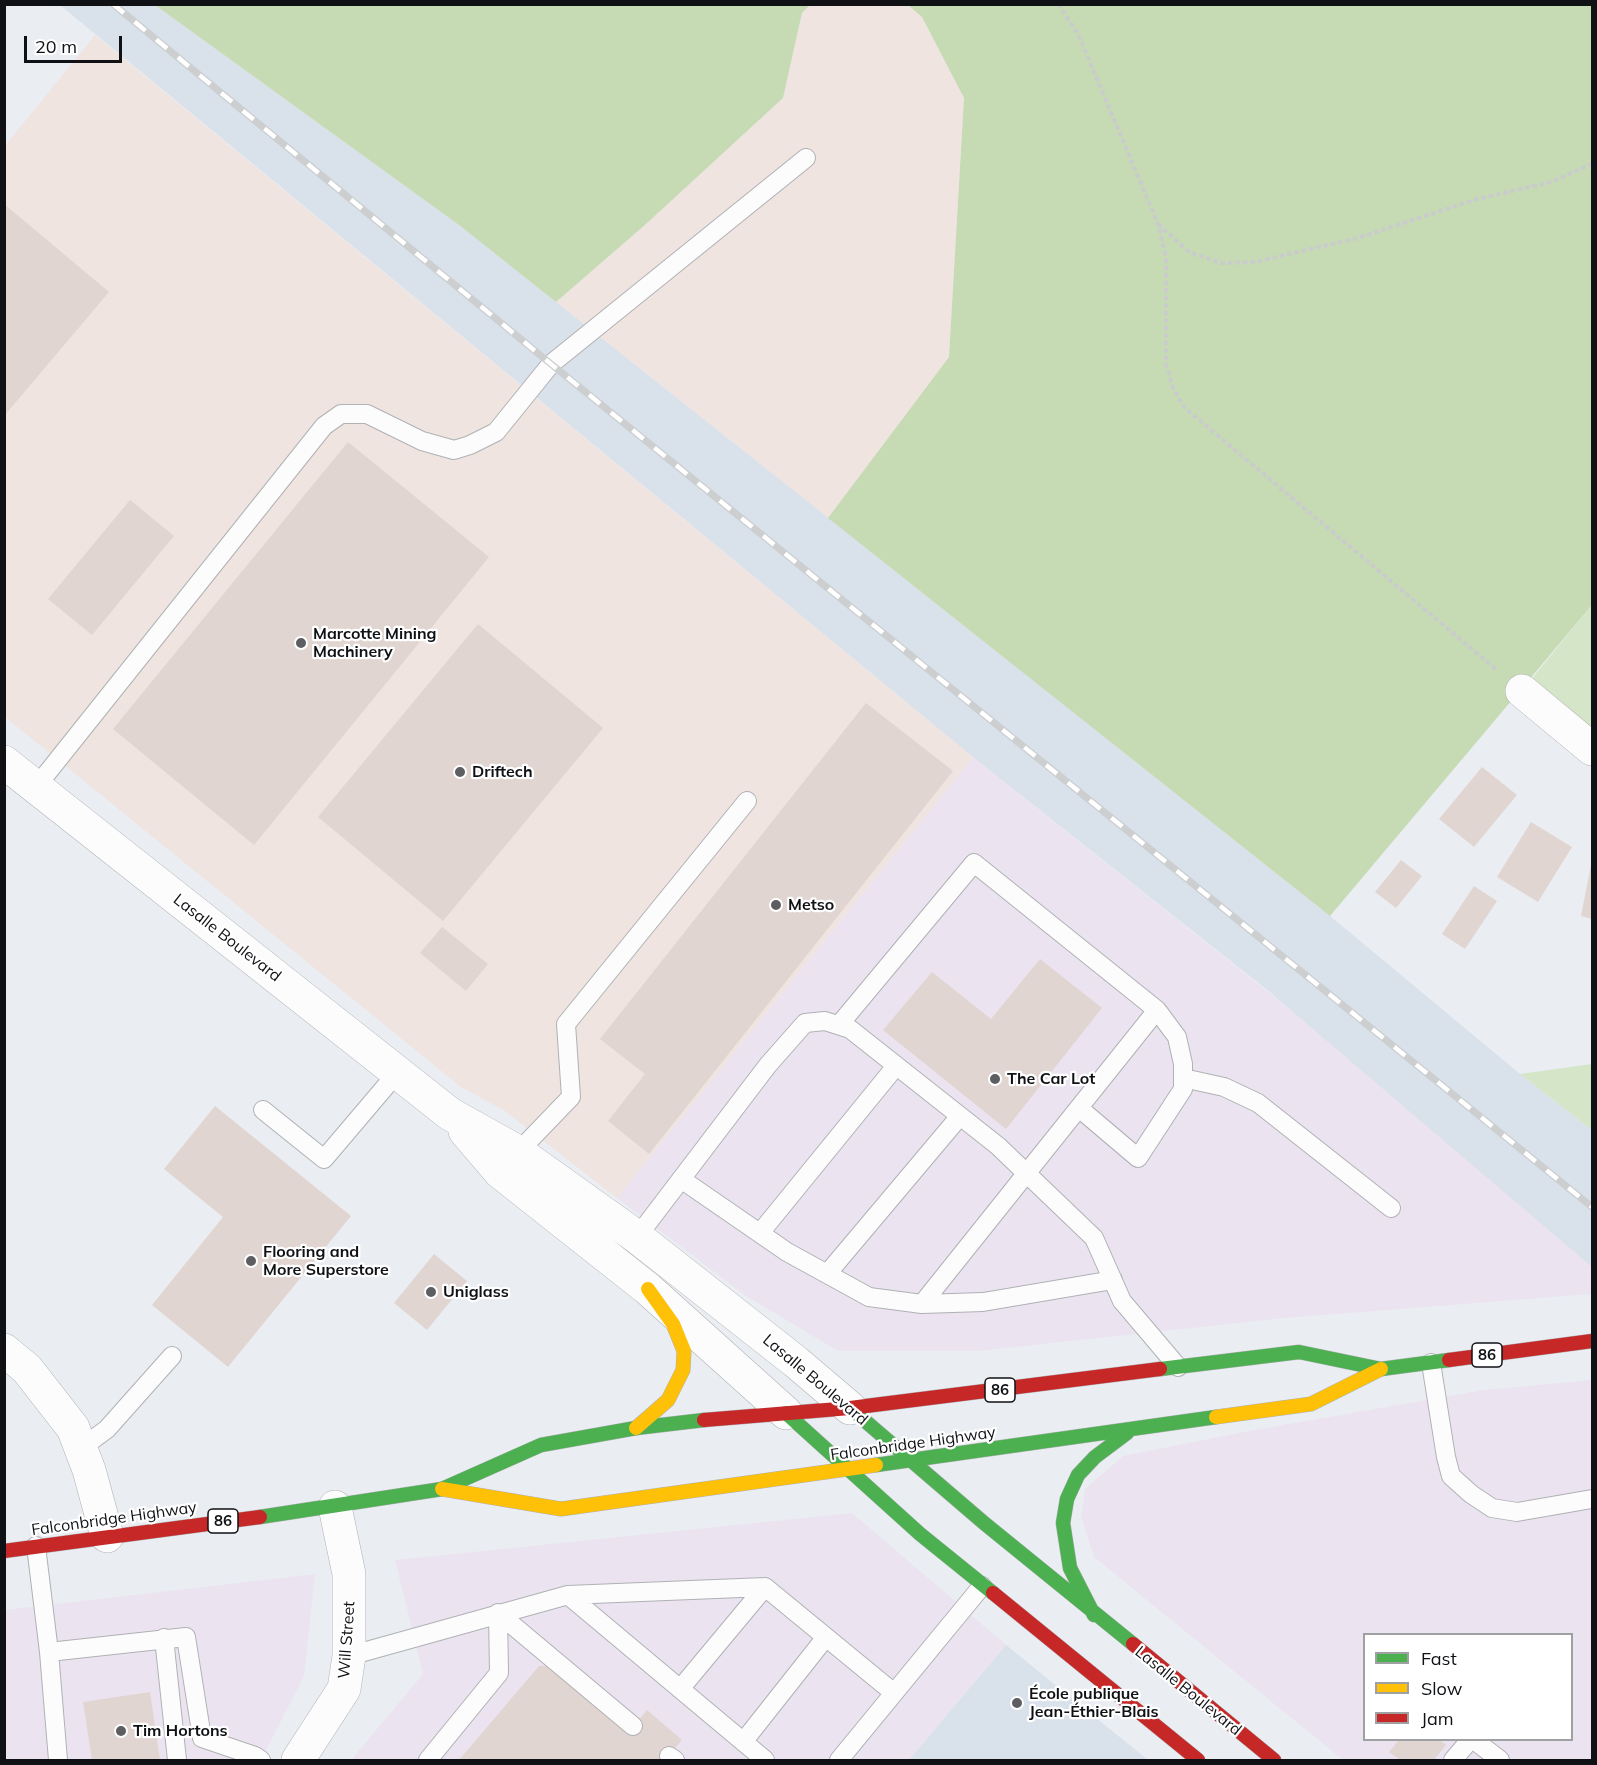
<!DOCTYPE html>
<meta charset="utf-8">
<style>
body{margin:0}
#map{position:relative;width:1597px;height:1765px;overflow:hidden;background:#eaedf2;font-family:Mulish,sans-serif}
canvas{display:block}
.frame{position:absolute;inset:0;border:6px solid #0f1114;pointer-events:none}
.legend{position:absolute;left:1363px;top:1633px;width:210px;height:108px;box-sizing:border-box;background:#fff;border:2px solid #9fa0a1;margin:0;padding:8px 10px;list-style:none;font-size:18px;color:#0f1114}
.legend li{display:flex;align-items:center;gap:12px;height:30px}
.legend b{width:30px;border:2px solid #9fa0a1}
.scale{position:absolute;left:24px;top:36px;width:98px;height:27px;box-sizing:border-box;border:3px solid #0f1114;border-top:0;padding-left:8px;font-size:18px;line-height:21px;white-space:nowrap;color:#0f1114;-webkit-text-stroke:4px #fff;paint-order:stroke}
</style>
<div id="map">
<canvas width="1597" height="1765"></canvas>
<div class="frame"></div>
<ul class="legend">
<li><b style="height:8px;background:#4caf50"></b>Fast</li>
<li><b style="height:8px;background:#ffc107"></b>Slow</li>
<li><b style="height:8px;background:#c62828"></b>Jam</li>
</ul>
<div class="scale">20 m</div>
</div>
<script>
const c = document.querySelector('canvas').getContext('2d');
c.lineJoin = 'round';
function fillPath(path, color) { c.fillStyle = color; c.fill(path, 'evenodd'); }
const toPath = rows => new Path2D(rows.map(r => 'M' + r).join(''));
function trace(path, color, width, dash) { c.strokeStyle = color; c.lineWidth = width; c.lineCap = dash ? 'butt' : 'round'; c.setLineDash(dash || []); c.stroke(path); }
function label(font, color, halo, rows, align = 'center') {
  c.font = font + ' Mulish,sans-serif'; c.lineWidth = 4.5; c.setLineDash([]); c.textBaseline = 'middle'; c.strokeStyle = halo; c.fillStyle = color; for (const [text, x, y, turn = 0] of rows) {
    c.save(); c.translate(x, y); c.rotate((+turn || 0) * Math.PI / 180); c.textAlign = isNaN(turn) ? turn : align; if (halo) c.strokeText(text, 0, 0); c.fillText(text, 0, 0); c.restore();
  }
}
fillPath(toPath([
 [973,757,1592,1250,1592,1294,1285,1318,978,1351,838,1351,746,1296,617,1198],
 [1592,1380,1592,1760,1343,1760,1094,1557,1081,1516,1085,1489,1123,1456,1249,1431,1484,1390],
 [1364,1634,1572,1634,1572,1740,1364,1740],
 [852,1513,1006,1645,909,1760,351,1760,423,1674,395,1560],
 [315,1574,304,1676,261,1760,5,1760,4,1610]
]), '#ebe4f0');
fillPath(toPath([
 [810,5,908,5,922,17,964,98,949,357,828,518,556,302,646,224,783,98,802,13],
 [95,35,973,757,617,1198,505,1111,461,1087,5,717,4,147]
]), '#f0e4e1');
fillPath(toPath([
 [60,5,155,5,459,225,1330,916,1520,1074,1592,1130,1592,1267,1266,989,973,757],
 [1006,1645,1148,1760,909,1760]
]), '#d9e1ea');
fillPath(toPath([
 [1592,605,1592,752,1520,693],
 [1592,1064,1592,1130,1520,1074]
]), '#d5e6c8');
fillPath(toPath([
 [155,5,810,5,802,13,783,98,646,224,556,302,459,225],
 [908,5,1592,5,1592,605,1330,916,828,518,949,357,964,98,922,17]
]), '#c6dbb3');
fillPath(toPath([
 [4,204,109,292,4,416],
 [348,442,489,557,254,845,113,729],
 [130,500,174,536,92,635,48,599],
 [478,624,603,728,443,921,318,817],
 [866,703,953,771,649,1154,608,1121,645,1074,600,1039],
 [1482,767,1517,795,1474,847,1439,819],
 [1531,822,1572,847,1538,902,1497,877],
 [1401,860,1422,876,1396,908,1375,892],
 [1591,865,1592,865,1592,919,1581,916],
 [1474,886,1497,901,1465,949,1442,934],
 [442,927,488,964,466,991,420,953],
 [1040,959,1102,1008,1006,1129,883,1030,932,972,991,1019],
 [215,1106,351,1216,228,1367,152,1305,223,1217,164,1169],
 [434,1254,467,1281,427,1330,394,1303],
 [560,1665,633,1727,647,1710,682,1740,665,1760,459,1760,539,1666],
 [150,1692,160,1760,92,1760,83,1702],
 [1399,1740,1440,1740,1446,1745,1434,1760,1400,1760,1389,1752]
]), '#e1d5d1');
const lane = toPath([
 [36,787,324,426,341,414,367,414,422,441,454,450,470,445,496,432,551,364,806,158],
 [839,1025,974,863,1157,1010,922,1304],
 [1183,1078,1224,1087,1258,1103,1391,1208],
 [1079,1108,1138,1158,1183,1089,1183,1064,1177,1037,1157,1010],
 [263,1110,324,1159,397,1073],
 [518,1152,571,1097,566,1024,747,801],
 [681,1179,787,1252,869,1297,922,1304,983,1302,1113,1280],
 [760,1233,896,1066],
 [637,1237,768,1065,805,1023,825,1021,850,1029,998,1146,1094,1238,1122,1301,1178,1367],
 [827,1274,960,1116],
 [1431,1363,1446,1457,1451,1476,1471,1494,1492,1508,1517,1512,1592,1499],
 [80,1449,107,1429,172,1356],
 [36,1546,49,1652,186,1637,202,1738,255,1756,261,1760],
 [568,1595,765,1587,894,1693],
 [498,1613,633,1726],
 [164,1638,177,1760],
 [49,1652,58,1760],
 [349,1656,568,1595,765,1760],
 [680,1689,765,1587],
 [1474,1740,1500,1760],
 [743,1742,826,1637],
 [669,1756,675,1760],
 [428,1760,499,1673,498,1613],
 [839,1760,982,1586],
 [1453,1760,1470,1740]
]);
const street = toPath([
 [1522,691,1592,749],
 [4,762,450,1114,518,1152,637,1237,796,1362,850,1408],
 [465,1131,500,1172,648,1289,786,1413],
 [4,1350,27,1369,73,1428,89,1470,107,1536],
 [298,1760,344,1689,349,1656,349,1574,335,1507]
]);
const fast = toPath([
 [1160,1369,1299,1352,1381,1369,1449,1360],
 [850,1408,984,1523,1133,1644],
 [786,1413,920,1534,993,1593],
 [876,1465,1216,1417],
 [260,1517,442,1489,541,1445,636,1428,704,1420],
 [1094,1615,1070,1568,1063,1523,1067,1499,1078,1475,1095,1457,1127,1433]
]);
const slow = toPath([
 [1216,1417,1311,1404,1381,1369],
 [636,1428,668,1400,683,1370,684,1351,673,1324,648,1289],
 [442,1489,561,1509,876,1465]
]);
const jam = toPath([
 [1449,1360,1592,1341],
 [704,1420,850,1408,1160,1369],
 [4,1551,260,1517],
 [993,1593,1198,1760],
 [1133,1644,1274,1760]
]);
trace(lane, '#afb1b4', 20);
trace(street, '#afb1b4', 34);
trace(fast, '#afb1b4', 15);
trace(slow, '#afb1b4', 15);
trace(jam, '#afb1b4', 15);
trace(toPath([
 [1058,4,1078,34,1158,224,1166,258,1166,364,1173,388,1185,408,1498,671],
 [1158,224,1189,252,1221,263,1255,262,1358,238,1477,199,1551,182,1592,164]
]), '#c9cbcc', 4, [4.5, 3]);
trace(lane, '#fcfcfd', 18);
trace(street, '#fcfcfd', 33);
trace(fast, '#4caf50', 14);
trace(slow, '#ffc107', 14);
trace(jam, '#c62828', 14);
const rail = toPath([
 [113,4,551,364,1592,1207]
]);
trace(rail, '#cccecf', 7);
trace(rail, '#fff', 4.5, [14]);
for (const [x, y, r, color] of [
 [301,643,6,"#5c5e62"],
 [460,772,6,"#5c5e62"],
 [776,905,6,"#5c5e62"],
 [995,1079,6,"#5c5e62"],
 [251,1261,6,"#5c5e62"],
 [431,1292,6,"#5c5e62"],
 [1017,1703,6,"#5c5e62"],
 [121,1731,6,"#5c5e62"]
]) { const dot = new Path2D(); dot.arc(x, y, r, 0, 2 * Math.PI); c.fillStyle = color; c.fill(dot); trace(dot, '#fff', 2); }
for (const [x, y, w] of [
 [1487,1355,30],
 [1000,1390,30],
 [223,1521,30]
]) { const box = new Path2D(); box.roundRect(x - w / 2, y - 12, w, 24, 4.5); c.fillStyle = '#fff'; c.fill(box); trace(box, '#0f1114', 1.5); }
label('bold 15px', '#0f1114', null, [
 ["86",1487,1355],
 ["86",1000,1390],
 ["86",223,1521]
]);
label('bold 16px', '#0f1114', '#fff', [
 ["Marcotte Mining",313,634],
 ["Machinery",313,652],
 ["Driftech",472,772],
 ["Metso",788,905],
 ["The Car Lot",1007,1079],
 ["Flooring and",263,1252],
 ["More Superstore",263,1270],
 ["Uniglass",443,1292],
 ["École publique",1029,1694],
 ["Jean-Éthier-Blais",1029,1712],
 ["Tim Hortons",133,1731]
], 'left');
label('16px', '#0f1114', '#fff', [
 ["Lasalle Boulevard",227,938,38],
 ["Lasalle Boulevard",815,1380,40],
 ["Falconbridge Highway",913,1444,-8],
 ["Falconbridge Highway",114,1519,-8],
 ["Will Street",347,1640,-86],
 ["Lasalle Boulevard",1188,1691,39]
]);
</script>
